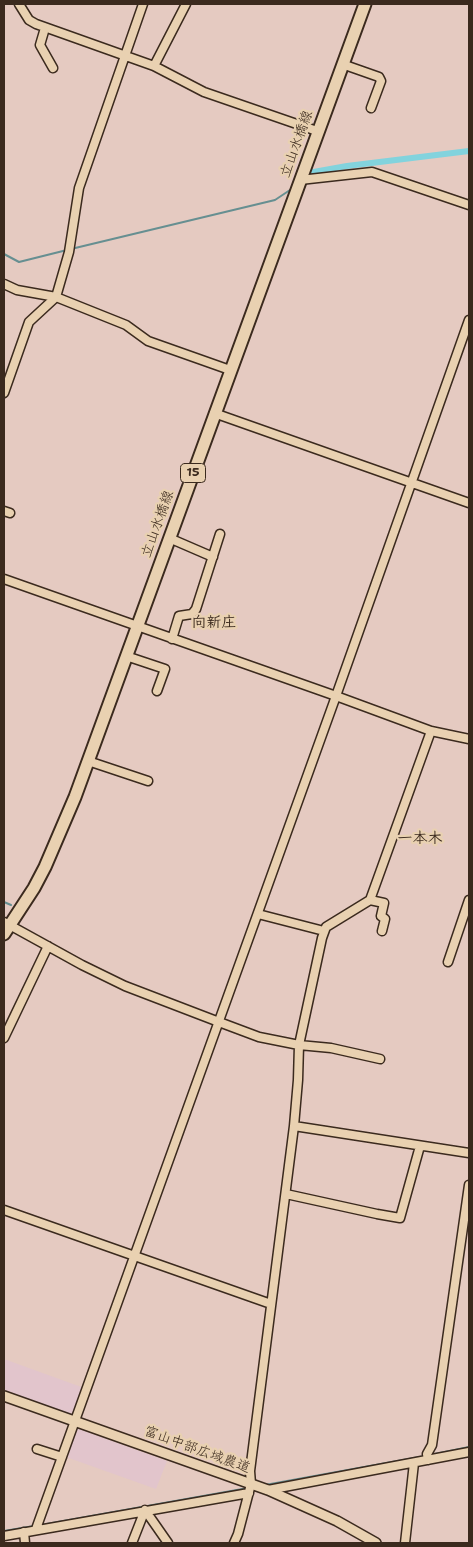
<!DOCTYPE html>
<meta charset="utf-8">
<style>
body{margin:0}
#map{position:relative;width:473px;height:1547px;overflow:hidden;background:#e5cac1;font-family:"Shantell Sans",sans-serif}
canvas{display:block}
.frame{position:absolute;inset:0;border:5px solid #3b2a1e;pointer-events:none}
</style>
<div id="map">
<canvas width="473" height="1547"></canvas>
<div class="frame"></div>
</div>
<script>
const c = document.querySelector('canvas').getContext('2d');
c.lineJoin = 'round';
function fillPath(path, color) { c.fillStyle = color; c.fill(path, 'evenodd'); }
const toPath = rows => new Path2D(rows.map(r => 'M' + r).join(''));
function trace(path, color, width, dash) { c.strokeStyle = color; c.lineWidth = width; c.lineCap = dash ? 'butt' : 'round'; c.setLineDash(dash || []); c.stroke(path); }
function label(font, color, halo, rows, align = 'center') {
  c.font = font + ' "Shantell Sans","Klee One",sans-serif'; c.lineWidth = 4.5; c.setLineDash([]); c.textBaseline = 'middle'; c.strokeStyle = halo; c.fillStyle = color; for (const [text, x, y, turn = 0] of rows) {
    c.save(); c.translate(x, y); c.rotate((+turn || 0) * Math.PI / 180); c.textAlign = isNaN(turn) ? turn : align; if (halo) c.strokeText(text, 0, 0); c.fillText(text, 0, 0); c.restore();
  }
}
fillPath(toPath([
 [4,1359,84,1388,74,1416,4,1390],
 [76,1428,167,1461,156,1489,66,1457]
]), '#e2c5cc');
trace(toPath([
 [71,249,275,200,290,190],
 [4,254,19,262,67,250],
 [4,902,11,905],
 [430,1455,469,1447],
 [265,1485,425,1456],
 [41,1525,248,1488],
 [4,1531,34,1526]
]), '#668f91', 2);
trace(toPath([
 [306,175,308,173,347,166,469,151]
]), '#82d3dd', 6);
const minor = toPath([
 [19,4,29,20,36,24,154,66,204,92,317,131],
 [45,28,40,45,53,68],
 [342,64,379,77,381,81,371,108],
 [154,66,186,4],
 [300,180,372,172,469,205],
 [4,284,17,290,56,297,126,325,148,341,230,370],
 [4,393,29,322,56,297,69,252,79,188,143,4],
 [214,413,469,503],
 [4,511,10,513],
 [169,538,213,557],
 [4,579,336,696,431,731,469,739],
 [172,639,179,616,192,614,196,609,220,534],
 [126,656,165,669,157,691],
 [88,761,148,781],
 [370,900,384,903,381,916,385,919,382,931],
 [258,914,324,931],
 [4,922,82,965,125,986,219,1022,259,1037,299,1045,331,1048,380,1059],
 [448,962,469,900],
 [4,1038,48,946],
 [294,1126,469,1153],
 [286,1194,377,1214,400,1218,420,1146],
 [4,1210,271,1304],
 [37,1449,62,1457],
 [428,1460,427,1454,432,1445,469,1185],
 [268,1490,469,1452],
 [36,1529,336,696,469,320],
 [24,1532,25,1543],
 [4,1536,249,1493],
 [132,1543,145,1510,168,1543],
 [234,1543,238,1534,251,1484,250,1471,294,1126,298,1080,299,1045,322,938,326,927,370,900,431,731],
 [405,1543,414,1463]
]);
const tertiary = toPath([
 [4,1396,268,1490,337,1521,376,1543]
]);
const primary = toPath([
 [4,934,34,888,45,867,75,797,365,4]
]);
trace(minor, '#3b2a1e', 11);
trace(tertiary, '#3b2a1e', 12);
trace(primary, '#3b2a1e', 15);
trace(minor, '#e9d1b1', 8);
trace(tertiary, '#e9d1b1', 9);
trace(primary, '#e9d1b1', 11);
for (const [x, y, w] of [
 [193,473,25]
]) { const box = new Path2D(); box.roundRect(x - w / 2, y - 9.5, w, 19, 4); c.fillStyle = '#e9d1b1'; c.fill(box); trace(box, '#3b2a1e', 1); }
label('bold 12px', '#3b2a1e', null, [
 ["15",193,473]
]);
label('14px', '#3b2a1e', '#e9d1b1', [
 ["立山水橋線",297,144,-70],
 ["立山水橋線",158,524,-70],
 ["富山中部広域農道",197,1450,20]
]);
label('bold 15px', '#3b2a1e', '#e9d1b1', [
 ["向新庄",214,623],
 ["一本木",420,839]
]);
</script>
